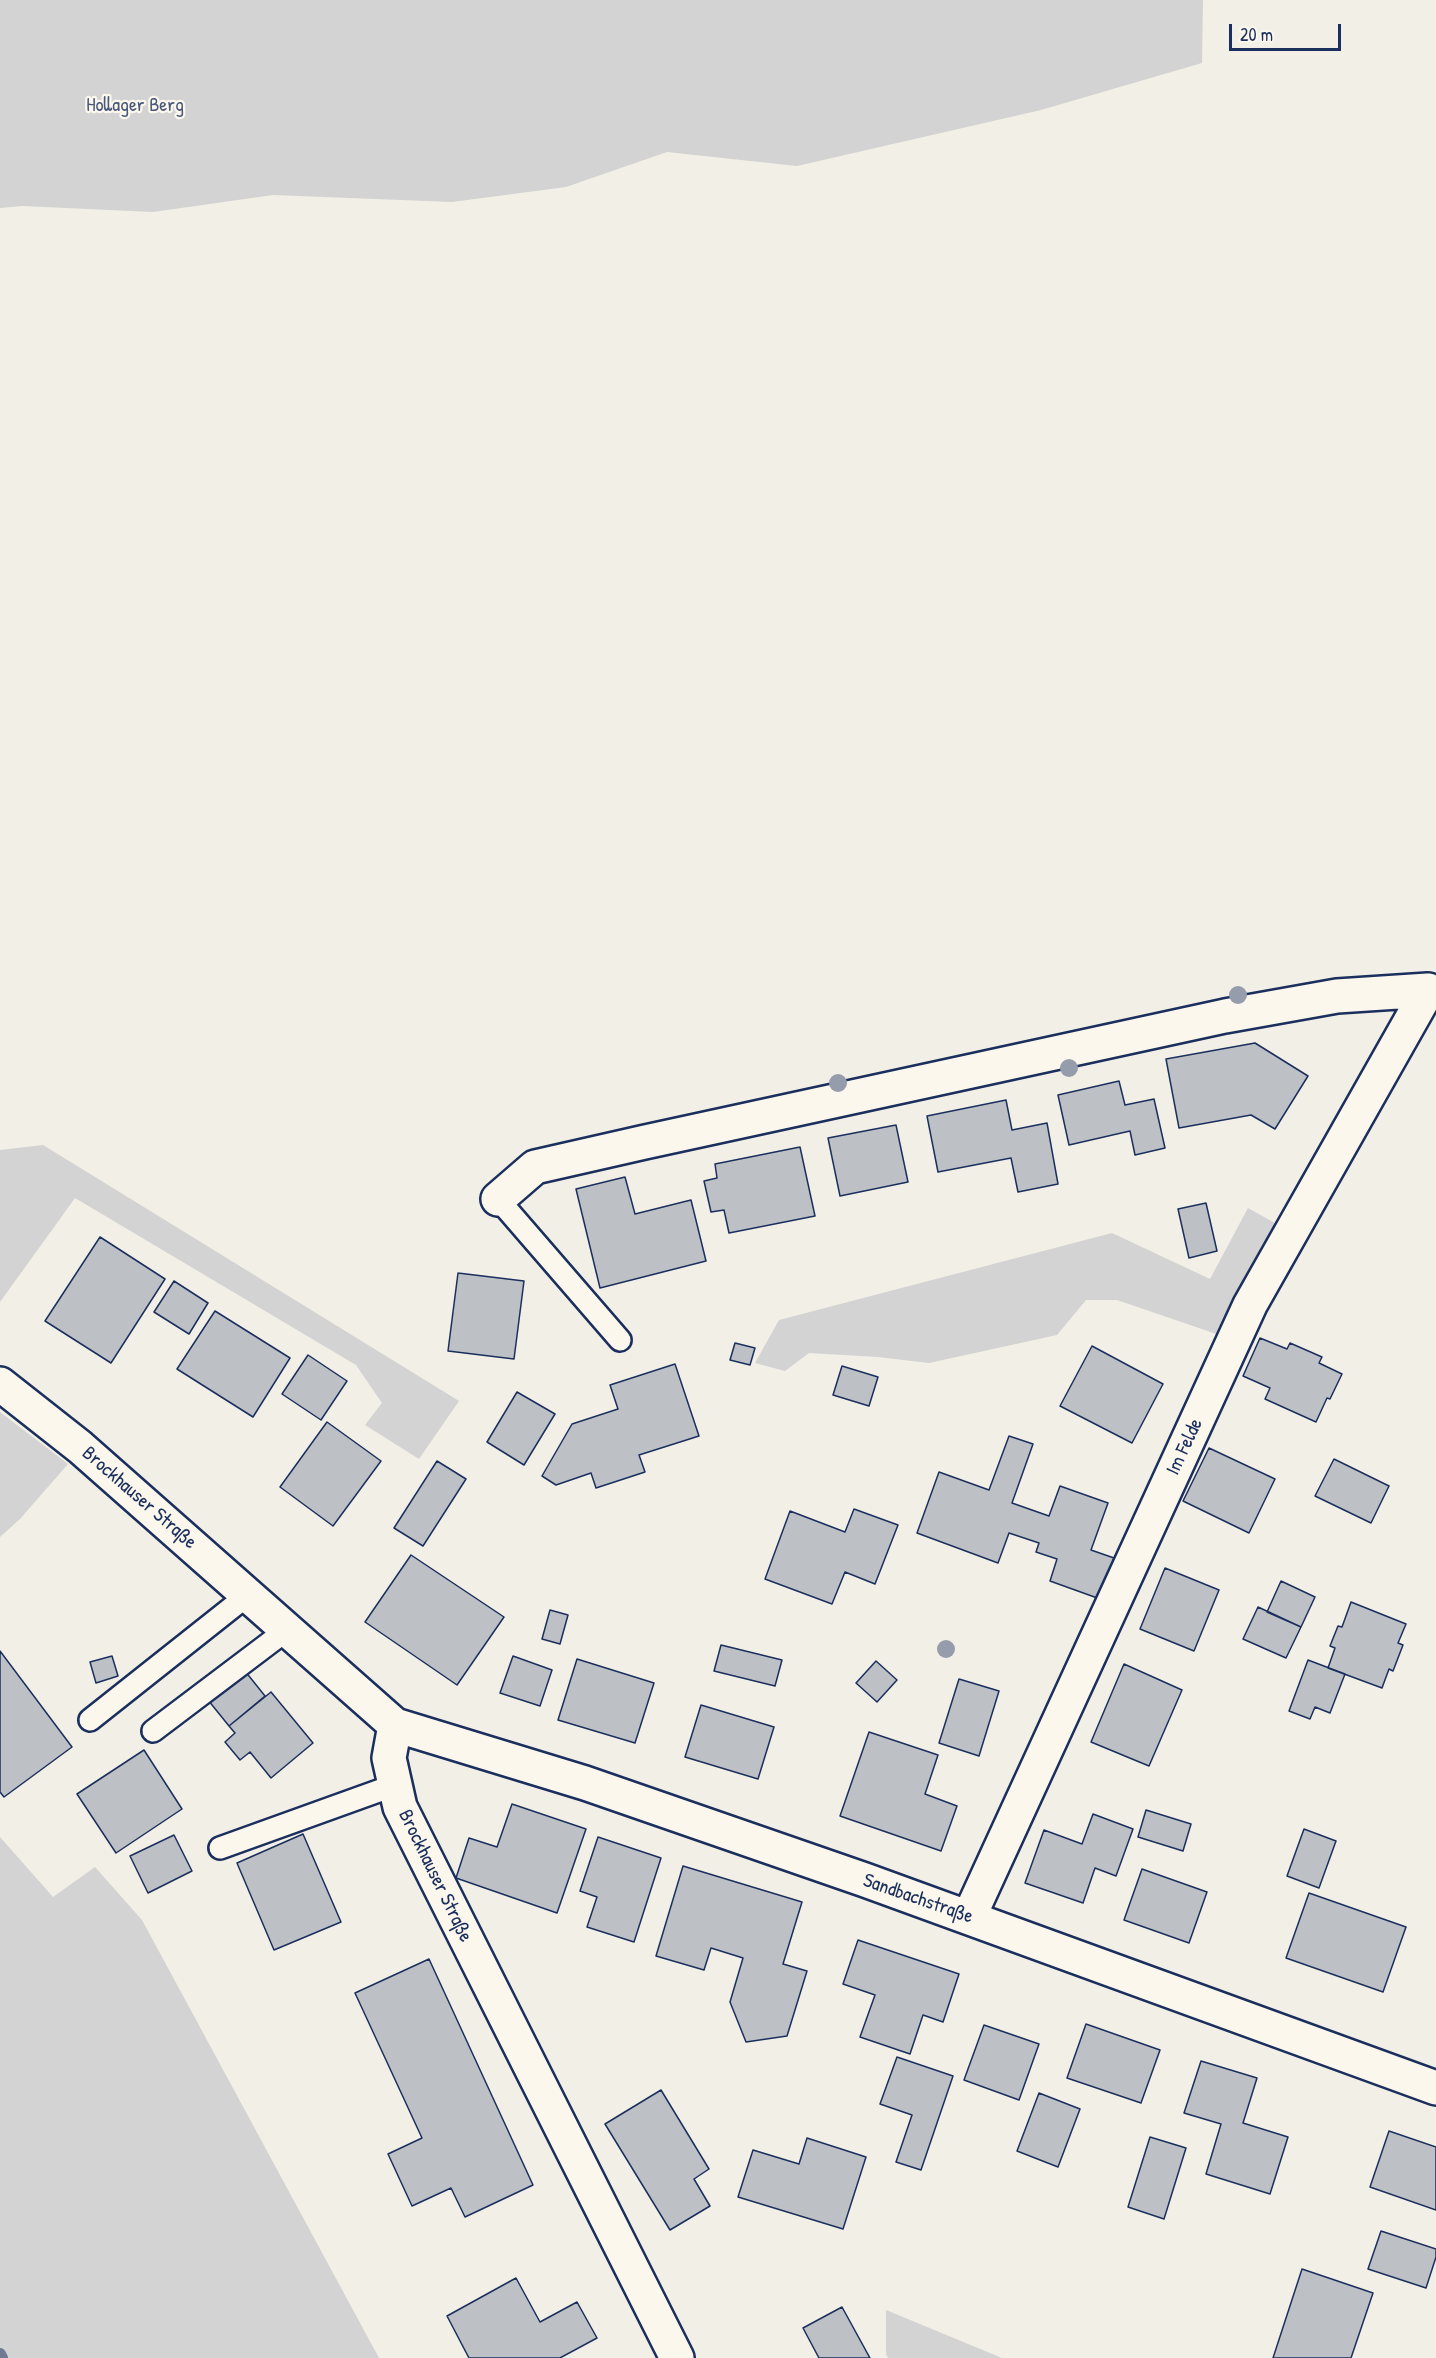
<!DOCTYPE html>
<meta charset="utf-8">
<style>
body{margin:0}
#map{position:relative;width:1436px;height:2358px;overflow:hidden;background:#f2efe6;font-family:"Patrick Hand",sans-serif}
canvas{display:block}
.scale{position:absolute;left:1229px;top:24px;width:112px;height:27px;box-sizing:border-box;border:3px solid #1b2f5e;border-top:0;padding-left:8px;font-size:18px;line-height:21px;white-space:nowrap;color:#1b2f5e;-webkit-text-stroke:4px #fbf7ec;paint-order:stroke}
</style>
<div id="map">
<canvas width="1436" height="2358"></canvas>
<div class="scale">20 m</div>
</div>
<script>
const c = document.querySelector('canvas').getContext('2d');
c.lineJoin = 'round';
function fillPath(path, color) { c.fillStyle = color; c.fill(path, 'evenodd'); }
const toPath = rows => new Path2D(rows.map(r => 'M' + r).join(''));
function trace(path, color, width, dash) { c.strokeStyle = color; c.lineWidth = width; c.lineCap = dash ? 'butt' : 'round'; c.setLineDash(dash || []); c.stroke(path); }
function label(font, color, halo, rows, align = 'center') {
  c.font = font + ' "Patrick Hand",sans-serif'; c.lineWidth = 4.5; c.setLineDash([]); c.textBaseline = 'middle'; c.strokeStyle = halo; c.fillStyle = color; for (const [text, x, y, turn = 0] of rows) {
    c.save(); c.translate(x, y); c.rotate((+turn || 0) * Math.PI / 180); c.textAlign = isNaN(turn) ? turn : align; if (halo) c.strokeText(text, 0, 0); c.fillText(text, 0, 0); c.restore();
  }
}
fillPath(toPath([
 [0,0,1203,0,1202,63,1041,110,797,166,667,152,566,187,452,202,273,195,153,212,22,206,0,208],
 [43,1145,459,1401,419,1459,365,1425,382,1403,356,1365,75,1198,0,1302,0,1150],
 [1248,1208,1291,1232,1234,1340,1117,1300,1086,1300,1057,1335,929,1363,878,1357,809,1353,785,1371,755,1363,779,1320,1112,1233,1210,1279],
 [0,1412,68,1464,20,1519,0,1537],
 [0,1837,53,1897,95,1867,142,1920,379,2358,0,2358],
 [886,2310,1002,2358,888,2358,886,2354]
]), '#d2d3d2');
trace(toPath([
 [0,2354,2,2358]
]), '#707b93', 12);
const building = toPath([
 [1255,1043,1308,1076,1275,1129,1251,1115,1179,1128,1166,1059,1255,1043],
 [1119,1081,1125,1105,1154,1099,1165,1148,1135,1155,1130,1131,1069,1145,1058,1095,1119,1081],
 [1006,1100,1012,1130,1047,1123,1058,1184,1018,1192,1011,1158,938,1172,927,1116,1006,1100],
 [896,1125,908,1182,840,1196,828,1138,896,1125],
 [800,1147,815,1216,729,1233,724,1210,711,1212,704,1181,717,1178,715,1164,800,1147],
 [625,1177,635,1214,691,1200,706,1261,600,1288,576,1189,625,1177],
 [1206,1203,1217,1251,1189,1258,1178,1209,1206,1203],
 [100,1237,165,1279,111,1363,45,1321,100,1237],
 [458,1273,524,1281,514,1359,448,1351,458,1273],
 [174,1281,208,1303,189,1334,154,1312,174,1281],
 [215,1311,290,1358,253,1417,177,1369,215,1311],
 [1260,1338,1287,1349,1290,1343,1322,1357,1319,1363,1342,1374,1330,1399,1327,1398,1316,1422,1265,1399,1270,1388,1243,1376,1260,1338],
 [735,1343,755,1348,750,1365,730,1360,735,1343],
 [1092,1346,1163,1384,1132,1443,1060,1406,1092,1346],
 [308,1355,347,1381,321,1420,282,1394,308,1355],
 [675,1364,699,1436,639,1455,645,1472,596,1488,591,1473,556,1485,542,1476,572,1424,618,1409,610,1385,675,1364],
 [842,1366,878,1377,869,1406,833,1395,842,1366],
 [517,1392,555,1414,524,1465,487,1442,517,1392],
 [327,1422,381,1461,333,1526,280,1487,327,1422],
 [1009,1436,1033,1444,1012,1503,1049,1516,1060,1486,1108,1503,1091,1550,1114,1558,1100,1599,1050,1581,1057,1559,1036,1552,1039,1543,1009,1533,998,1563,917,1533,939,1472,989,1490,1009,1436],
 [1209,1448,1275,1479,1249,1533,1183,1501,1209,1448],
 [1334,1459,1389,1486,1371,1523,1315,1496,1334,1459],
 [437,1461,466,1479,423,1546,394,1528,437,1461],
 [854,1509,898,1525,875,1584,845,1572,832,1604,765,1579,790,1511,845,1532,854,1509],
 [411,1555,504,1617,457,1685,365,1622,411,1555],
 [1165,1568,1219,1590,1194,1651,1140,1629,1165,1568],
 [1281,1581,1315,1597,1301,1627,1267,1612,1281,1581],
 [1351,1602,1406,1624,1398,1643,1403,1645,1393,1671,1389,1669,1382,1688,1328,1668,1335,1648,1330,1646,1338,1626,1342,1627,1351,1602],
 [1258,1607,1301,1627,1286,1658,1243,1639,1258,1607],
 [550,1610,568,1615,560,1644,542,1639,550,1610],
 [721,1645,782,1660,775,1686,714,1671,721,1645],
 [0,1651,72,1747,4,1797,0,1792,0,1651],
 [112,1656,118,1676,96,1683,90,1662,112,1656],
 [513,1656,552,1670,540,1706,500,1693,513,1656],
 [577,1659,654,1683,635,1743,558,1720,577,1659],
 [1308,1660,1345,1674,1330,1713,1315,1707,1310,1719,1289,1711,1308,1660],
 [876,1661,897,1680,877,1702,856,1683,876,1661],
 [1124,1664,1182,1690,1149,1766,1091,1742,1124,1664],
 [245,1671,265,1696,229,1726,208,1700,245,1671],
 [959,1679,999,1691,979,1756,939,1743,959,1679],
 [271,1692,313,1743,271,1778,250,1752,240,1760,225,1742,235,1733,229,1726,271,1692],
 [701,1705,774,1727,758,1779,685,1757,701,1705],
 [869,1732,938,1755,925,1794,957,1806,941,1851,840,1816,869,1732],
 [144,1750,182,1809,116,1853,77,1794,144,1750],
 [512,1804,586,1829,557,1913,456,1878,469,1838,497,1847,512,1804],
 [1146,1810,1191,1824,1183,1851,1138,1837,1146,1810],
 [1093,1814,1133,1829,1116,1876,1095,1868,1083,1903,1025,1883,1044,1830,1082,1844,1093,1814],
 [1304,1829,1336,1841,1319,1888,1287,1876,1304,1829],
 [303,1834,341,1922,274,1950,237,1863,303,1834],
 [174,1835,192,1871,148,1893,130,1856,174,1835],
 [598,1837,661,1858,634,1942,587,1927,597,1897,580,1891,598,1837],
 [683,1866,802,1902,783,1964,807,1971,787,2036,746,2042,730,2002,743,1958,711,1948,704,1970,656,1956,683,1866],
 [1142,1869,1207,1892,1189,1943,1124,1920,1142,1869],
 [1309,1893,1406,1927,1383,1992,1286,1958,1309,1893],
 [858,1940,959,1974,943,2022,923,2015,910,2054,860,2037,875,1995,843,1984,858,1940],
 [429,1959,533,2185,465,2217,451,2188,412,2206,388,2154,422,2138,355,1993,429,1959],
 [1086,2024,1160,2050,1141,2103,1067,2078,1086,2024],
 [984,2025,1039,2044,1019,2100,964,2080,984,2025],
 [897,2057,953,2076,921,2170,896,2162,912,2115,880,2104,897,2057],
 [1201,2061,1257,2078,1243,2123,1288,2137,1270,2194,1206,2174,1221,2124,1184,2113,1201,2061],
 [661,2090,709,2169,694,2179,710,2206,670,2230,605,2124,661,2090],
 [1039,2093,1080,2109,1058,2167,1017,2151,1039,2093],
 [1389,2131,1436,2147,1436,2210,1370,2187,1389,2131],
 [1150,2137,1186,2148,1164,2219,1128,2207,1150,2137],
 [807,2138,866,2157,843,2229,738,2197,753,2150,799,2164,807,2138],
 [1381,2231,1436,2249,1436,2257,1426,2288,1368,2269,1381,2231],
 [1302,2269,1373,2293,1351,2358,1273,2358,1302,2269],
 [516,2278,540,2322,577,2302,597,2338,560,2358,469,2358,447,2316,516,2278],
 [842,2307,870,2358,819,2358,803,2328,842,2307]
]);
fillPath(building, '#bdc0c4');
trace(building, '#1b2f5e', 1.5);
const service = toPath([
 [498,1199,620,1340],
 [90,1720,249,1594],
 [153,1731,288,1629],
 [220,1848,395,1785]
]);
const minor = toPath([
 [498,1199,535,1167,645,1142,1225,1016,1337,996,1428,990],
 [0,1384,80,1447,395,1725,585,1783,865,1880,1436,2088],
 [395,1725,389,1758,400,1807,677,2358],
 [969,1917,1250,1305,1428,990]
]);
trace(service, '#1b2f5e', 26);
trace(minor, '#1b2f5e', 38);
trace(service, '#fbf7ec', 21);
trace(minor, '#fbf7ec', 33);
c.fillStyle = '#959cab';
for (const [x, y] of [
 [1238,995],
 [1069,1068],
 [838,1083],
 [946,1649]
]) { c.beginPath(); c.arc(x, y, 9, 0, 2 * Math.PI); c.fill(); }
label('20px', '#49587b', '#fbf7ec', [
 ["Hollager Berg",135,106]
]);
label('20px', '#1b2f5e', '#fbf7ec', [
 ["Im Felde",1185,1447,-65],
 ["Brockhauser Straße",139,1498,41],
 ["Brockhauser Straße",435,1876,64],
 ["Sandbachstraße",918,1899,19]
]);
</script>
